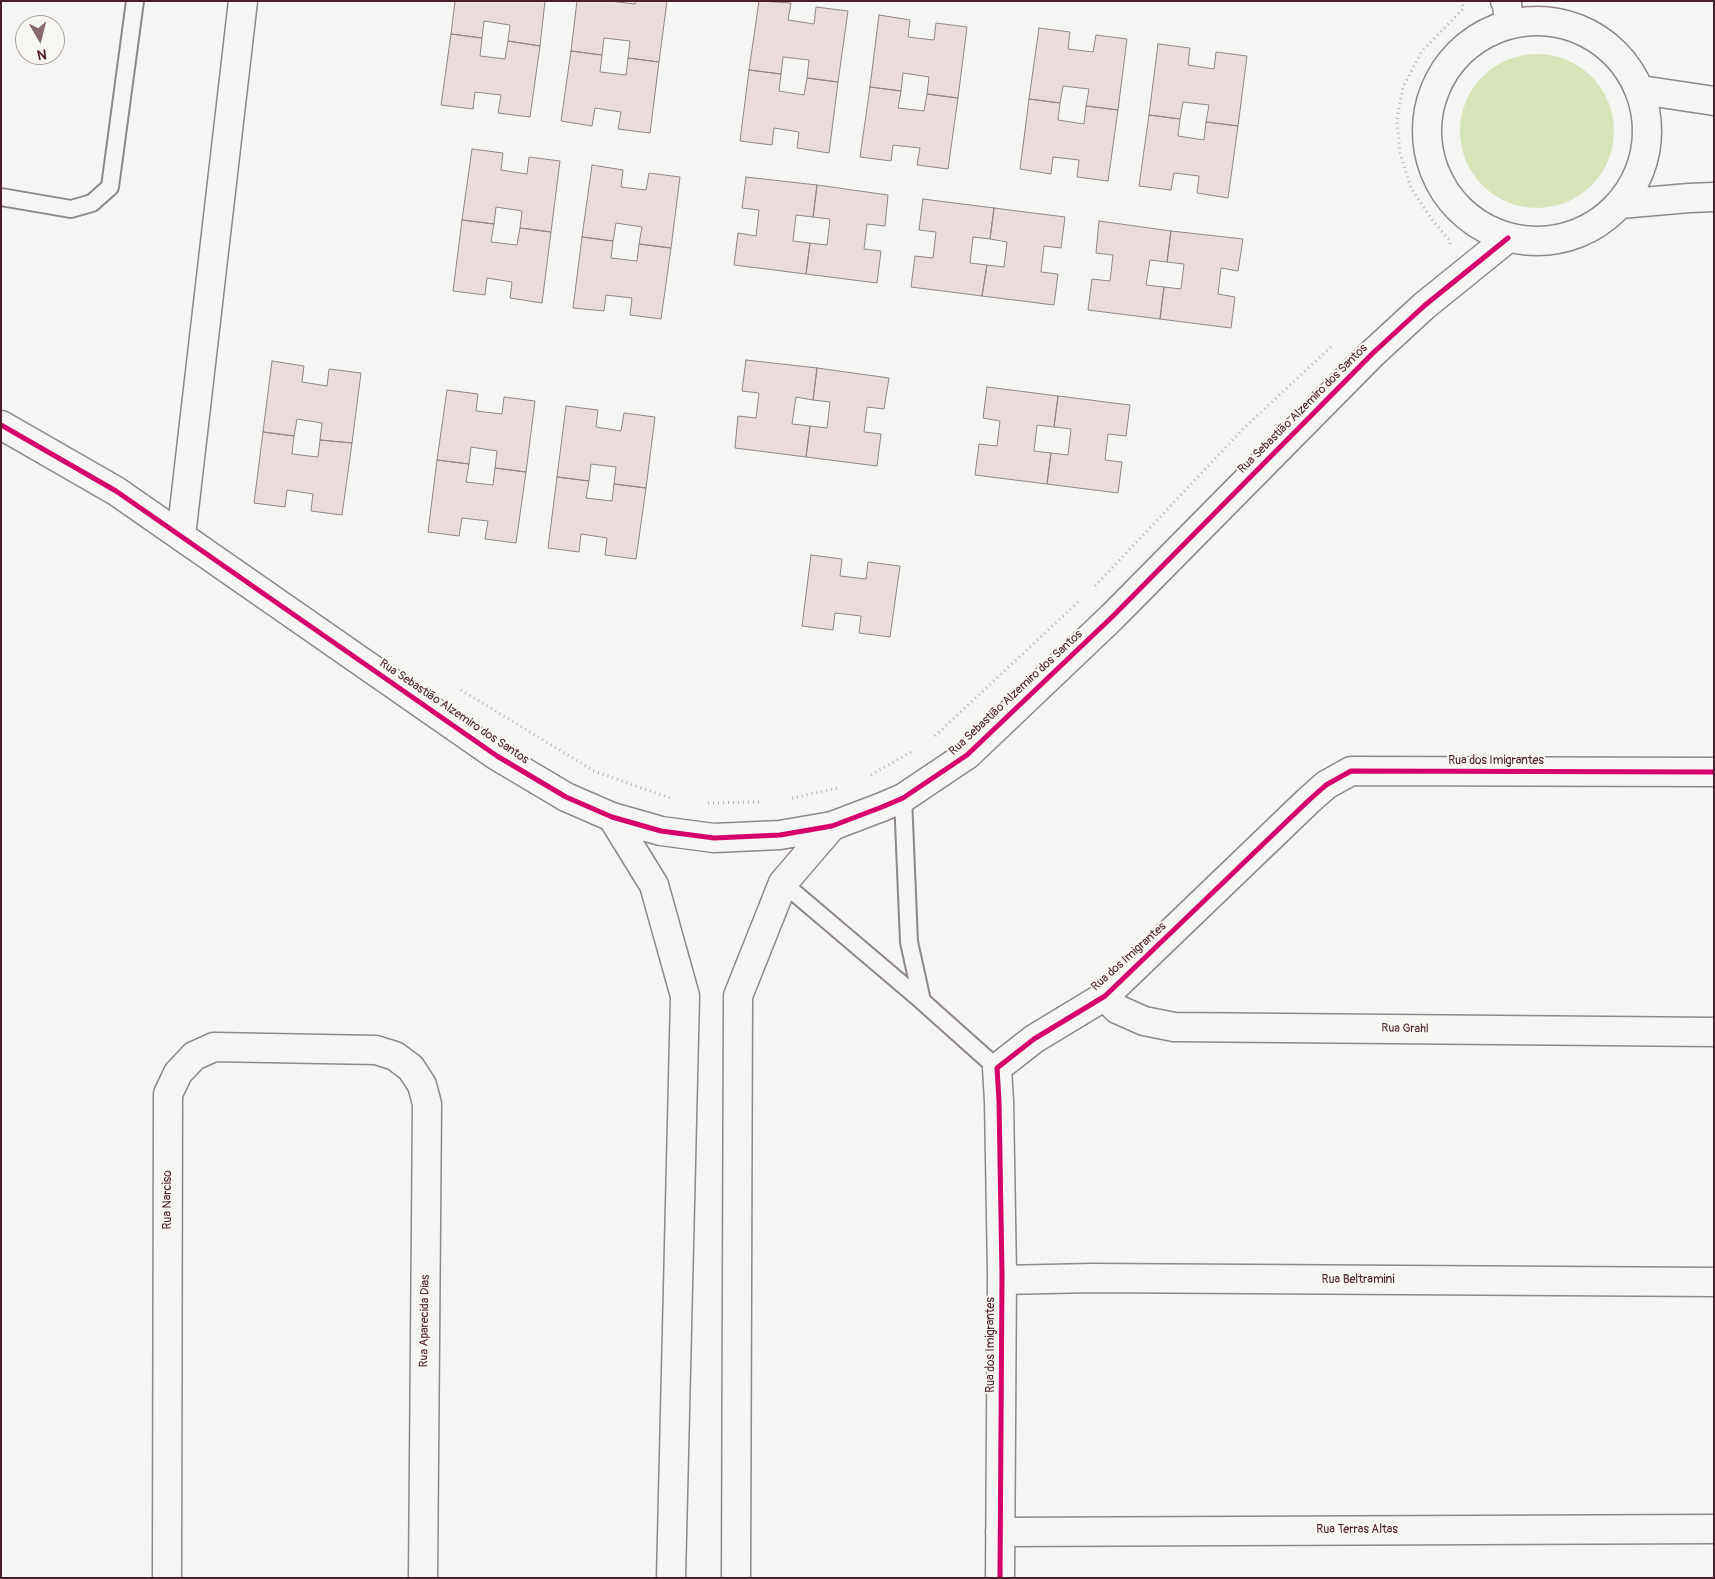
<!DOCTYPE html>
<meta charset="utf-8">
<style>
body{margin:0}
#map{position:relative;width:1715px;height:1579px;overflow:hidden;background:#f5f5f3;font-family:Pangolin,sans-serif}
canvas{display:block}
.frame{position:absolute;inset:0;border:2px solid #4a1f2b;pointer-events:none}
.north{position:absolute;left:15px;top:15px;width:50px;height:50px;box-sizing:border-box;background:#f6f6f2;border:1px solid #b1a0a2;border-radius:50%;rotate:172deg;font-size:14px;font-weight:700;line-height:20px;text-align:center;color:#4a1f2b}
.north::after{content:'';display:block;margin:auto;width:18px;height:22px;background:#866a71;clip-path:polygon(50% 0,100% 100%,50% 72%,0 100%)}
</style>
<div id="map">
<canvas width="1715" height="1579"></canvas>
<div class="frame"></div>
<div class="north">N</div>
</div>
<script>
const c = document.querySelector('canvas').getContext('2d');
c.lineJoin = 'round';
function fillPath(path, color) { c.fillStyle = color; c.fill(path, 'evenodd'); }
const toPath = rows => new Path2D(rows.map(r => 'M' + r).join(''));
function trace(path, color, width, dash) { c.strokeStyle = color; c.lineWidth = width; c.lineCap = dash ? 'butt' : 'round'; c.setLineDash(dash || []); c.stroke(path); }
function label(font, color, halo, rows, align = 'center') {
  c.font = font + ' Pangolin,sans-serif'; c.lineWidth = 4; c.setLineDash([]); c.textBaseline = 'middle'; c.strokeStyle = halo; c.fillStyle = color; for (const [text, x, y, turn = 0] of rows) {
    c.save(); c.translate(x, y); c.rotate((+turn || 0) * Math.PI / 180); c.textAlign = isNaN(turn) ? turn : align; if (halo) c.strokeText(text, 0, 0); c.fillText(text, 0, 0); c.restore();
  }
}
fillPath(toPath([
 '1460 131a77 77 0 1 1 154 0a77 77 0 1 1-154 0Z'
]), '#d7e4ba');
const building = toPath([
 [455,1,545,1,540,46,508,41,510,25,484,21,482,38,451,34,455,1],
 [577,1,610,1,635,4,635,1,667,1,659,62,628,58,630,41,604,38,602,55,571,51,577,1],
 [759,1,791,3,788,20,814,24,816,7,848,11,838,82,807,78,809,60,783,57,781,74,749,70,759,1],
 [879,15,910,20,908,37,934,40,936,23,967,27,958,98,927,94,929,77,903,73,901,91,870,87,879,15],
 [1039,28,1070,32,1068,49,1093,52,1096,35,1127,39,1118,110,1086,106,1089,89,1063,86,1060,103,1029,99,1039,28],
 [451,34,482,38,480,56,505,59,508,41,540,46,530,117,498,113,501,95,475,92,473,109,441,105,451,34],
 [1158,44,1190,48,1188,65,1214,69,1216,52,1247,56,1238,126,1206,122,1209,105,1183,102,1180,119,1149,115,1158,44],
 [571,51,602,55,600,72,626,75,628,58,659,62,650,133,618,129,621,112,595,108,592,126,561,121,571,51],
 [749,70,781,74,779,91,804,95,807,78,838,82,829,153,797,148,799,132,774,128,772,145,740,141,749,70],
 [870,87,901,91,898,108,924,111,927,94,958,98,948,169,917,165,920,148,893,145,891,161,860,157,870,87],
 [1029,99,1060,103,1058,120,1084,124,1086,106,1118,110,1108,181,1077,177,1079,160,1053,157,1051,174,1020,169,1029,99],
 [1149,115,1180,119,1178,136,1204,140,1206,122,1238,126,1228,198,1197,193,1199,176,1174,173,1171,190,1139,186,1149,115],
 [472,149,503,153,501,170,527,174,529,157,560,161,551,232,520,228,522,211,496,207,494,224,462,220,472,149],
 [592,165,623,170,621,187,646,190,649,173,680,177,671,248,639,244,642,227,616,223,613,241,582,237,592,165],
 [746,177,817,185,813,217,796,215,793,241,810,243,806,274,734,265,738,233,756,236,759,210,742,208,746,177],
 [817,185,888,195,885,226,867,224,864,249,881,251,877,283,806,274,810,243,827,245,830,219,813,217,817,185],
 [923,199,994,208,990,239,973,237,970,263,987,265,982,296,911,287,915,256,933,258,936,232,919,230,923,199],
 [994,208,1065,217,1061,248,1044,246,1041,272,1058,274,1054,305,982,296,987,265,1004,267,1007,242,990,239,994,208],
 [462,220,494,224,491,242,517,245,520,228,551,232,542,303,510,298,512,282,487,278,485,295,453,291,462,220],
 [1099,221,1171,231,1167,262,1150,260,1146,285,1164,287,1160,319,1088,310,1092,279,1110,281,1113,255,1096,253,1099,221],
 [1171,231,1243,239,1238,271,1221,268,1218,294,1235,297,1231,328,1160,319,1164,287,1181,289,1184,264,1167,262,1171,231],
 [582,237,613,241,611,258,637,261,639,244,671,248,661,319,630,315,632,298,606,295,604,311,573,308,582,237],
 [746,360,817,368,813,400,796,397,792,424,810,426,806,457,735,448,738,416,756,418,759,393,742,391,746,360],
 [272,361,304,366,302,382,327,386,329,369,361,373,352,443,320,440,322,423,297,419,294,436,263,432,272,361],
 [817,368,889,378,884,409,867,407,864,432,881,434,877,466,806,457,810,426,827,428,830,402,813,400,817,368],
 [987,387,1058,396,1054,427,1037,425,1034,451,1051,453,1047,484,975,475,979,444,997,446,1000,421,983,418,987,387],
 [447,390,478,394,476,411,502,414,504,397,535,401,526,472,495,468,497,451,471,447,469,464,437,460,447,390],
 [1058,396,1130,405,1126,436,1108,434,1105,460,1122,462,1118,493,1047,484,1051,453,1068,455,1071,429,1054,427,1058,396],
 [566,406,598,410,596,427,621,431,624,413,655,417,646,488,614,484,616,467,591,464,589,481,557,477,566,406],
 [263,432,294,436,292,454,318,457,320,440,352,443,342,515,311,511,313,494,287,490,285,507,254,503,263,432],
 [437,460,469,464,466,482,493,485,495,468,526,472,516,543,485,539,488,521,462,518,459,536,428,532,437,460],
 [557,477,589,481,586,498,612,501,614,484,646,488,636,559,605,555,607,538,581,534,579,552,548,548,557,477],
 [811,555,842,559,840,576,866,579,868,562,900,566,890,637,859,633,861,616,835,613,833,630,802,626,811,555]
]);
fillPath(building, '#e9dcda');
trace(building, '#8f8788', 1);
const lane = toPath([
 [1,197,71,209,92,203,110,187,135,1],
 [903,798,909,942,922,1001],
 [783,883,922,1001,997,1068]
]);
const street = toPath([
 [1,425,116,491,497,756,566,797,612,817,661,831,714,838,780,835,832,826,882,807,903,798,967,755,1112,617,1373,353,1424,306,1508,238],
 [181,536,243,1],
 [612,817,654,885,685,996,671,1578],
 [1105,996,1117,1009,1144,1021,1174,1027,1714,1032],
 [1002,1280,1092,1278,1714,1282],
 [1000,1532,1714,1529],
 [167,1578,168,1094,178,1073,194,1056,214,1047,376,1050,395,1056,411,1068,422,1085,427,1104,423,1578],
 [736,1578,738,996,783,883,832,826],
 [1000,1578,1002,1274,999,1101,997,1068,1034,1039,1105,996,1308,801,1326,785,1351,771,1714,772]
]);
const secondary = toPath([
 [1505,1,1507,4,1509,24],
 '1427 131a110 110 0 1 1 220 0a110 110 0 1 1-220 0Z',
 [1641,90,1714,101],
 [1620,204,1689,198,1714,197]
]);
trace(lane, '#8f8788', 20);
trace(street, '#8f8788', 31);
trace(secondary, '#8f8788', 31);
trace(toPath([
 [1450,244,1450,241,1433,221,1411,188,1400,153,1397,119,1403,87,1422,51,1463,9,1462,1],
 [1095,586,1244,428,1333,345],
 [461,690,594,771,670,798],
 [935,736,1078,602],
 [871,775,911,752],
 [792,798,838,788],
 [708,803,759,802]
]), '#b6b2b2', 3, [1, 4]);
trace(lane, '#f5f5f3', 16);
trace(street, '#f5f5f3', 28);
trace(secondary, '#f5f5f3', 28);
trace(toPath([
 [1,425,116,491,497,756,566,797,612,817,661,831,714,838,780,835,832,826,882,807,903,798,967,755,1112,617,1373,353,1424,306,1508,238],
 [1000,1578,1002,1274,999,1101,997,1068,1034,1039,1105,996,1308,801,1326,785,1351,771,1714,772]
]), '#d6006c', 5);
label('12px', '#4a1f2b', '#f6f6f2', [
 ["Rua Sebastião Alzemiro dos Santos",1303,409,-45],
 ["Rua Sebastião Alzemiro dos Santos",1016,693,-43],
 ["Rua Sebastião Alzemiro dos Santos",454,712,34],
 ["Rua dos Imigrantes",1496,761],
 ["Rua dos Imigrantes",1129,957,-42],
 ["Rua Grahl",1405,1029,1],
 ["Rua Narciso",168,1200,-90],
 ["Rua Beltramini",1358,1280],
 ["Rua Aparecida Dias",425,1321,-89],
 ["Rua dos Imigrantes",991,1345,-90],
 ["Rua Terras Altas",1357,1530]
]);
</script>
